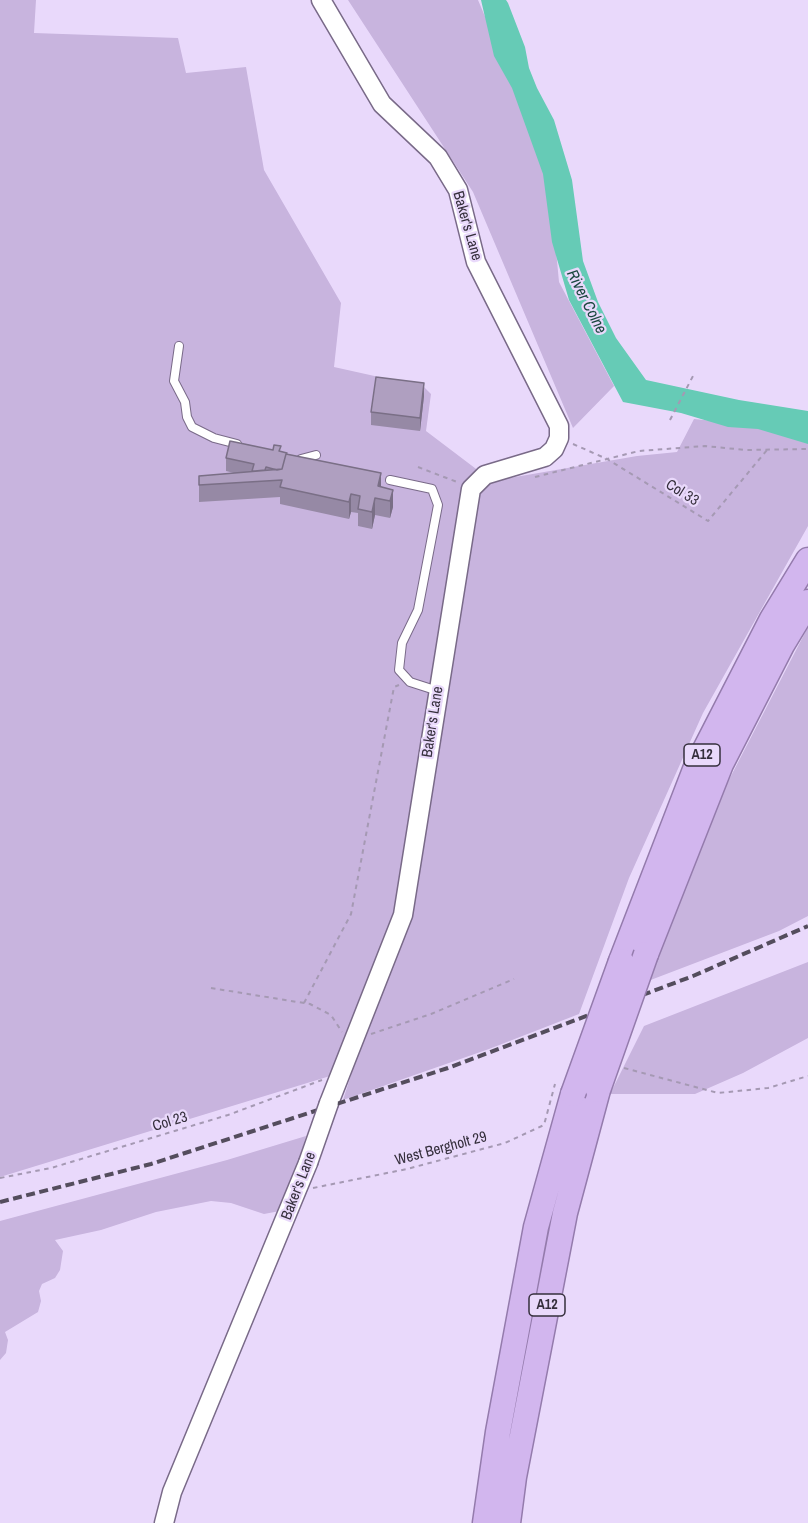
<!DOCTYPE html>
<style>
body{margin:0}
canvas{display:block;background:#e9d9fb}
</style>
<canvas width="808" height="1523"></canvas>
<script>
const c = document.querySelector('canvas').getContext('2d');
c.lineJoin = 'round';
function fillPath(path, color) { c.fillStyle = color; c.fill(path, 'evenodd'); }
const toPath = rows => new Path2D(rows.map(r => 'M' + r).join(''));
function trace(path, color, width, dash) { c.strokeStyle = color; c.lineWidth = width; c.lineCap = dash ? 'butt' : 'round'; c.setLineDash(dash || []); c.stroke(path); }
function label(font, color, halo, rows, align = 'center') {
  c.font = font + ' "Archivo Narrow",sans-serif'; c.lineWidth = 4.5; c.setLineDash([]); c.textBaseline = 'middle'; c.strokeStyle = halo; c.fillStyle = color; for (const [text, x, y, turn = 0] of rows) {
    c.save(); c.translate(x, y); c.rotate((+turn || 0) * Math.PI / 180); c.textAlign = isNaN(turn) ? turn : align; if (halo) c.strokeText(text, 0, 0); c.fillText(text, 0, 0); c.restore();
  }
}
fillPath(toPath([
 [0,0,36,0,34,33,178,38,186,73,246,67,264,170,341,303,334,367,424,387,431,394,426,431,492,481,637,456,677,452,694,419,808,430,808,526,703,713,629,878,579,1014,489,1049,343,1100,353,1069,0,1177],
 [348,0,478,0,548,165,559,282,614,386,573,428,473,192],
 [808,627,808,916,779,931,648,981,717,803],
 [808,962,808,1038,743,1073,695,1094,610,1094,644,1026],
 [306,1136,285,1210,264,1214,231,1203,211,1201,156,1212,101,1230,55,1240,63,1251,60,1270,55,1278,42,1284,39,1291,41,1301,38,1312,5,1332,8,1340,6,1353,0,1360,0,1221,227,1160]
]), '#c8b4de');
fillPath(toPath([
 [481,0,506,0,508,3,525,47,529,68,537,88,554,120,572,180,583,261,598,302,616,338,646,380,739,400,808,411,808,444,758,429,728,427,681,413,623,402,569,300,552,242,543,174,512,88,494,56]
]), '#66cbb6');
const service = toPath([
 [179,346,174,381,185,402,187,417,192,427,214,438,237,444],
 [301,459,316,455],
 [390,480,432,489,438,505,418,610,402,643,399,670,410,682,438,691]
]);
const tertiary = toPath([
 [321,0,382,104,438,157,458,190,476,262,559,426,559,438,554,449,545,457,485,475,471,489,403,915,329,1103],
 [164,1523,172,1492,308,1163]
]);
const trunk = toPath([
 [646,954,721,764,782,645,808,602],
 [621,961,696,767,772,619,808,560],
 [485,1523,498,1432,536,1227,573,1094],
 [508,1523,514,1477,565,1213,598,1090]
]);
trace(service, '#796a88', 10);
trace(tertiary, '#796a88', 21);
trace(trunk, '#947bac', 27);
trace(toPath([
 [670,420,693,376],
 [573,444,607,459,708,521,767,450],
 [418,467,457,482],
 [535,477,639,451,705,446,746,450,808,449],
 [211,988,310,1004,331,1015,342,1032],
 [304,1003,351,914,394,687,399,685],
 [371,1034,431,1014,514,979],
 [624,1068,718,1093,768,1088,808,1076],
 [0,1178,51,1168,228,1115,322,1080],
 [313,1188,407,1169,505,1143,544,1125,555,1084]
]), '#a599b3', 2, [4.5, 4.5]);
trace(service, '#fff', 8);
trace(tertiary, '#fff', 18);
trace(trunk, '#d2b6ee', 24);
trace(toPath([
 [0,1202,151,1164,448,1068,693,976,808,926]
]), '#544d5d', 4, [9, 4.5]);
const tertiaryBridge = toPath([
 [308,1163,329,1103]
]);
const trunkBridge = toPath([
 [598,1090,646,954],
 [573,1094,621,961]
]);
trace(tertiaryBridge, '#796a88', 21, []);
trace(trunkBridge, '#947bac', 27, []);
trace(tertiaryBridge, '#fff', 18);
trace(trunkBridge, '#d2b6ee', 24);
fillPath(toPath([
 [424,396,420,431,371,425,371,412],
 [281,452,381,487,393,490,393,507,390,518,375,515,372,529,358,526,358,513,351,512,349,519,280,504,280,497,199,502,199,476,234,473,226,471,226,458]
]), '#9689a5');
fillPath(toPath([
 [424,383,424,396,420,431,420,418],
 [381,473,381,490,378,486],
 [393,490,393,507,390,518,390,501],
 [351,494,351,512,349,519,349,502],
 [375,498,375,515,372,529,372,512]
]), '#7a6f86');
const building = toPath([
 [376,377,424,383,420,418,371,412,376,377],
 [230,441,273,450,274,445,281,446,279,451,287,453,286,454,282,469,277,470,266,467,265,470,255,471,252,471,254,464,226,458,230,441],
 [286,454,381,473,378,486,393,490,390,501,375,498,372,512,358,509,360,496,351,494,349,502,280,487,282,480,199,485,199,476,282,469,286,454]
]);
fillPath(building, '#af9fc0');
trace(building, '#7a6f86', 1.5);
for (const [x, y, w] of [
 [702,755,36],
 [547,1305,36]
]) { const box = new Path2D(); box.roundRect(x - w / 2, y - 11, w, 22, 4.5); c.fillStyle = '#e9d9fb'; c.fill(box); trace(box, '#352f3c', 1.5); }
label('bold 14px', '#352f3c', null, [
 ["A12",702,755],
 ["A12",547,1305]
]);
label('15px', '#352f3c', '#e9d9fb', [
 ["Baker's Lane",467,226,74],
 ["Col 33",682,493,32],
 ["Baker's Lane",433,722,-81],
 ["Col 23",170,1122,-17],
 ["West Bergholt 29",441,1149,-15],
 ["Baker's Lane",299,1186,-69]
]);
label('italic 16px', '#1b483f', '#e9d9fb', [
 ["River Colne",586,302,63]
]);
</script>
